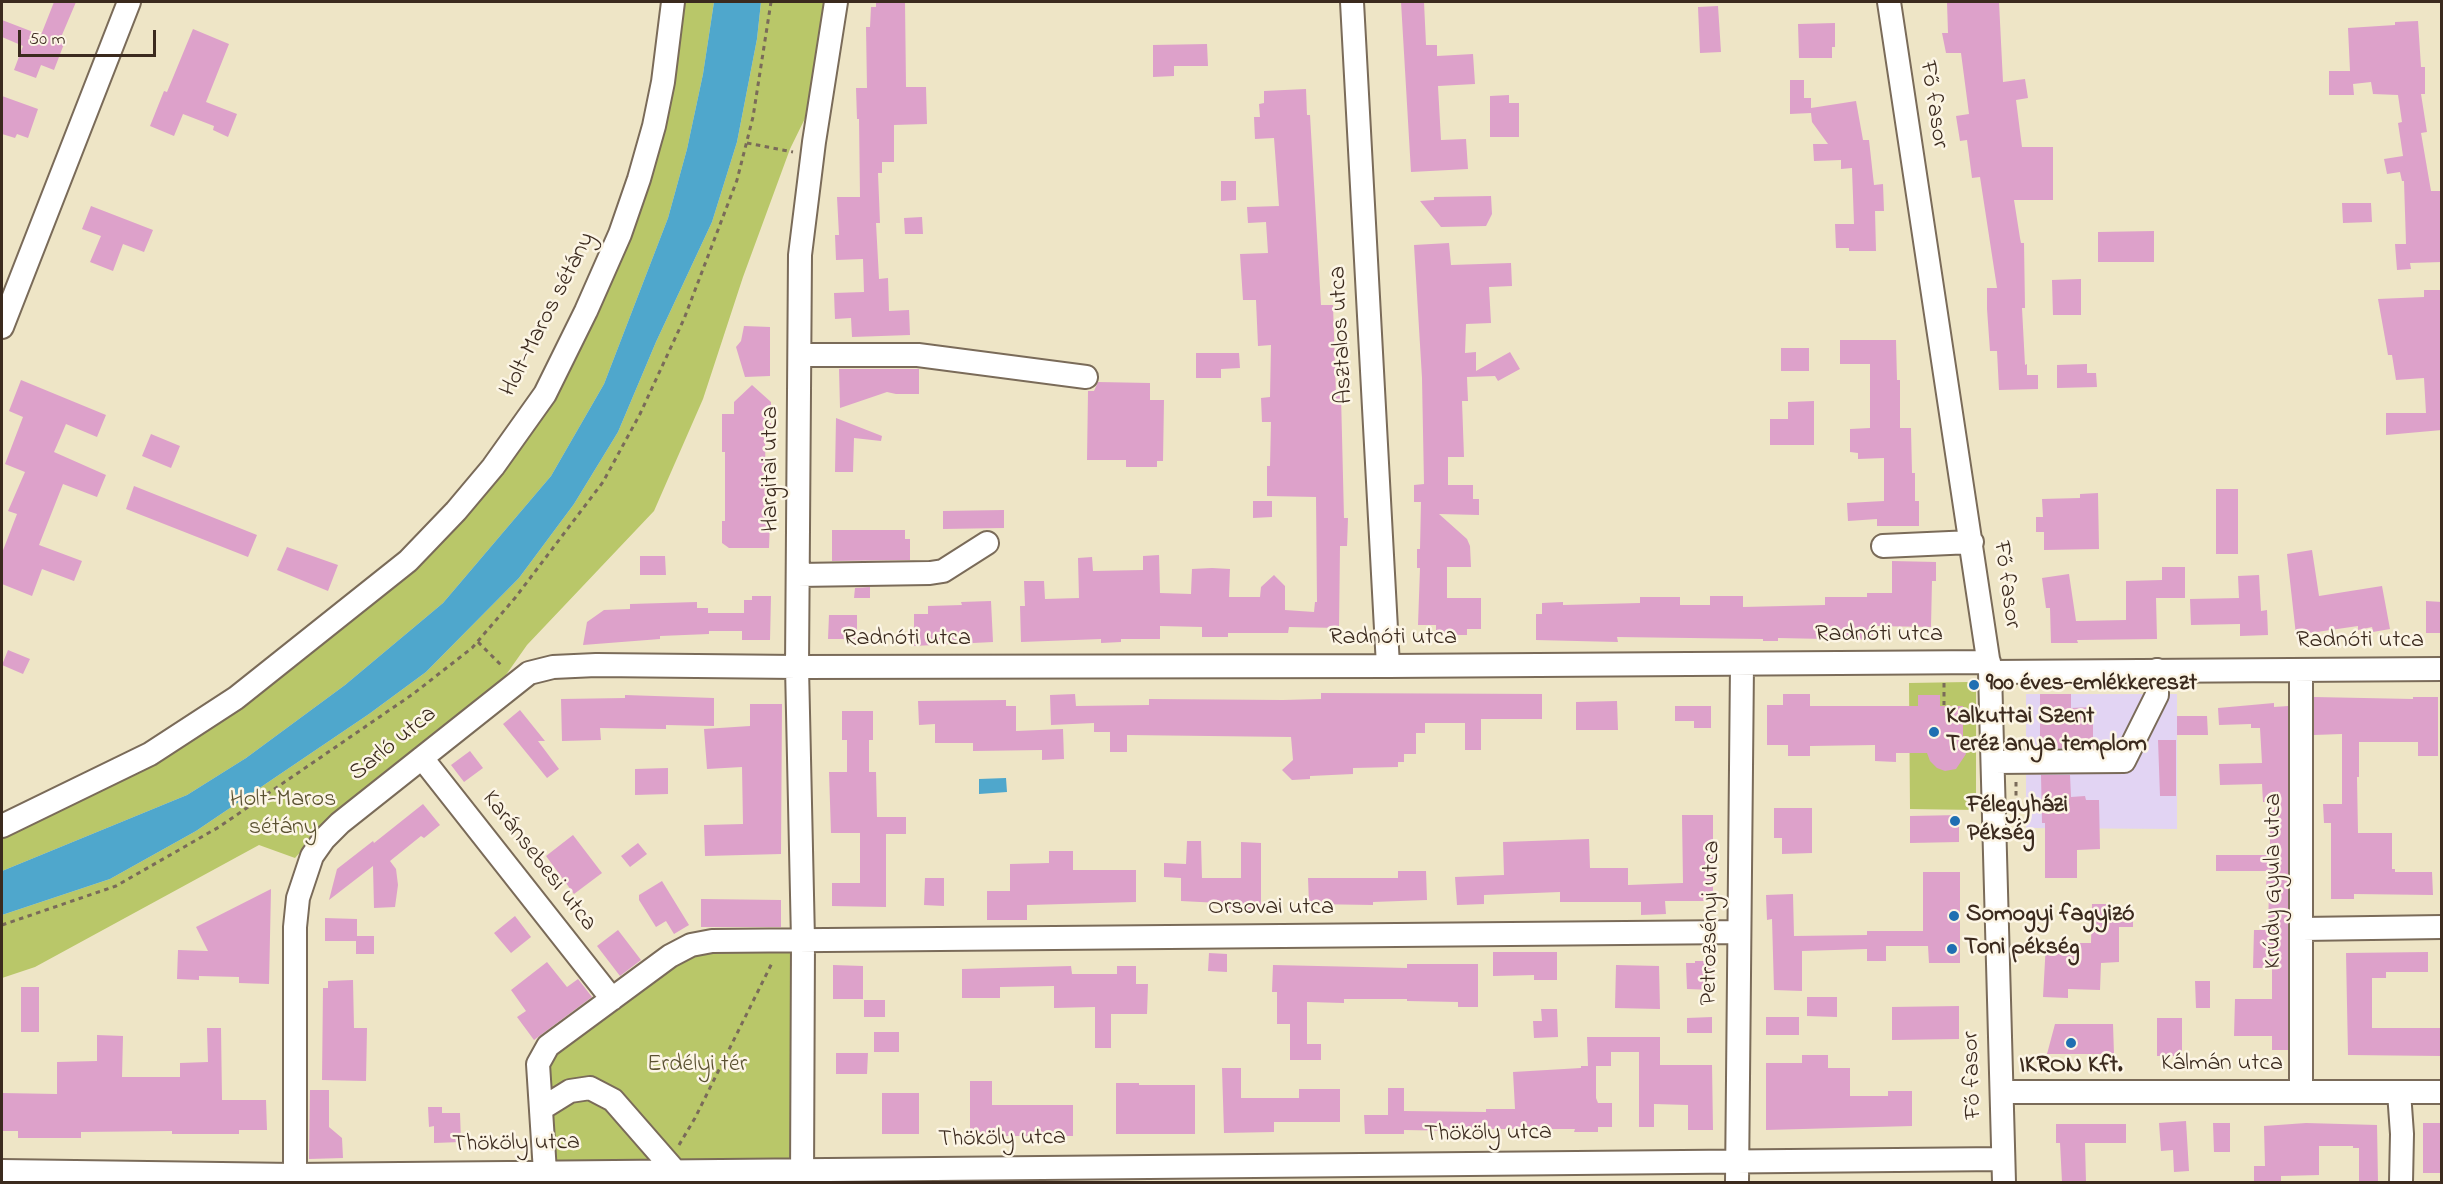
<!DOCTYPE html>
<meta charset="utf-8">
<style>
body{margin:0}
#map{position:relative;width:2443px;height:1184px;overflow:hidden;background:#eee5c6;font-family:"Indie Flower",sans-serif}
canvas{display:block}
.frame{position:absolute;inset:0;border:3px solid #3b2a1e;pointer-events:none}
.scale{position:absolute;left:18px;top:30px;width:138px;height:27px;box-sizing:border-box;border:3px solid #3b2a1e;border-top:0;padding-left:8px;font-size:18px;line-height:21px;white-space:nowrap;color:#3b2a1e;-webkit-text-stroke:4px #fcf5e5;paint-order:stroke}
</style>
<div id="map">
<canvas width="2443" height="1184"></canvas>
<div class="frame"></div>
<div class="scale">50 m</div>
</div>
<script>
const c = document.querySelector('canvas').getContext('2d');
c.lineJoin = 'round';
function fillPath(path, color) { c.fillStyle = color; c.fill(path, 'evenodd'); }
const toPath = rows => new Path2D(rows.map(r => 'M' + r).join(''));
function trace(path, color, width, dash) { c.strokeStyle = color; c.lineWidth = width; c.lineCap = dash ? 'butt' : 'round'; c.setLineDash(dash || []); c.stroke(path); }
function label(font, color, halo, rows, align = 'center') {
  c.font = font + ' "Indie Flower",sans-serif'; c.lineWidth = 5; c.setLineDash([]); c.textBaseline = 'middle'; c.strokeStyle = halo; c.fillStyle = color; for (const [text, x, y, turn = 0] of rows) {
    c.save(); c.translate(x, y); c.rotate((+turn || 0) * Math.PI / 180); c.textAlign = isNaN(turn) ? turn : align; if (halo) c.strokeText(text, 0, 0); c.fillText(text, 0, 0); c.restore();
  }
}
fillPath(toPath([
 [2026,694,2177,694,2177,829,2026,828]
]), '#e2d4f3');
fillPath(toPath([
 [673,2,714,2,703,74,687,149,668,218,604,384,551,476,443,603,345,685,246,758,187,795,2,871,2,826,150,754,388,578,493,467,620,234],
 [761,2,827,2,813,102,790,149,743,277,703,399,654,511,527,645,501,682,336,812,295,858,259,845,35,967,2,978,2,915,110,879,196,831,369,714,426,672,519,578,574,504,618,432,656,342,712,222,737,142,757,39],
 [1968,682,1976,691,1976,810,1910,809,1909,683],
 [803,940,801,1169,545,1172,548,1046,670,956]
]), '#b9c769');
fillPath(toPath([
 [714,2,761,2,757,39,737,142,712,222,656,342,618,432,574,504,519,578,426,672,369,714,196,831,110,879,2,915,2,871,187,795,246,758,345,685,443,603,551,476,604,384,668,218,687,149,703,74],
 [1006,778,1007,792,979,794,979,779]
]), '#4fa7cc');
fillPath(toPath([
 [54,2,76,2,59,42,64,44,54,70,41,65,36,78,14,70,23,46,2,37,2,20,41,35],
 [876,2,905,2,906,87,926,87,927,124,894,125,894,162,882,162,882,173,878,173,880,223,876,223,879,279,888,278,889,311,909,310,910,335,852,337,851,318,835,319,834,293,864,292,863,259,836,260,835,235,839,235,837,197,860,197,859,119,857,119,856,88,867,88,866,27,870,27,871,7,876,7],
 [1401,2,1424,2,1426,45,1437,45,1437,56,1473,54,1475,84,1438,86,1441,140,1466,139,1468,169,1411,172],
 [1947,2,1999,2,2003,82,2025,79,2028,98,2016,100,2022,147,2053,147,2053,200,2014,200,2020,238,2021,243,2024,243,2025,308,2022,308,2025,365,2027,364,2027,375,2038,375,2038,389,1999,390,1997,351,1990,351,1987,309,1987,288,1997,288,1980,177,1972,178,1967,140,1960,141,1956,116,1969,114,1961,53,1946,53,1942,33,1948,33],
 [1718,6,1721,52,1700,53,1698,7],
 [2418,21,2421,67,2425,67,2425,94,2421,94,2427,132,2421,133,2431,191,2442,191,2442,262,2410,263,2411,269,2397,270,2395,244,2406,244,2404,181,2402,181,2400,172,2387,174,2384,159,2403,156,2398,123,2402,122,2398,95,2373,94,2371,82,2353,84,2354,95,2329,95,2329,71,2350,71,2348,28,2395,25,2395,22],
 [1835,23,1835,47,1832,47,1832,58,1799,58,1798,24],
 [193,29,229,44,206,102,237,114,228,137,213,130,214,126,183,114,174,136,150,126,164,91,167,92],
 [1207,44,1208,66,1174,66,1174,76,1153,77,1153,45],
 [1790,80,1804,80,1804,98,1811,98,1811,108,1856,101,1863,140,1869,140,1874,185,1883,184,1884,211,1875,211,1876,251,1849,251,1849,248,1836,248,1835,224,1854,224,1852,168,1841,169,1841,160,1814,161,1813,144,1828,144,1812,122,1811,113,1790,114],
 [1306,89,1307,115,1310,115,1321,305,1333,305,1336,395,1341,395,1344,518,1348,518,1347,546,1340,546,1339,628,1289,627,1288,633,1228,633,1228,637,1202,637,1202,627,1160,626,1160,639,1121,639,1121,642,1101,643,1101,639,1021,642,1020,606,1025,606,1024,581,1044,581,1045,599,1079,598,1078,558,1092,557,1093,571,1143,570,1143,556,1159,555,1160,593,1191,594,1192,569,1212,568,1230,569,1229,597,1260,597,1261,587,1274,575,1285,586,1285,610,1314,612,1315,602,1317,602,1316,497,1267,496,1267,466,1270,466,1271,422,1262,422,1261,398,1270,397,1271,345,1258,346,1256,300,1243,300,1240,254,1268,253,1266,222,1248,223,1247,207,1279,206,1274,138,1255,139,1254,117,1260,117,1259,104,1264,103,1264,91],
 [1509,95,1509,103,1519,103,1519,137,1490,137,1490,96],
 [2,96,38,109,28,138,17,134,15,138,2,134],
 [1221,181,1236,181,1236,200,1221,201],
 [1491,196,1492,214,1486,226,1441,227,1420,201,1434,200,1434,197],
 [2342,203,2371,203,2372,222,2343,223],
 [91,206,153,230,144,252,123,244,113,271,90,262,101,236,82,229],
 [922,217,923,234,905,234,904,218],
 [2154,231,2154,262,2098,262,2098,232],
 [1449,243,1451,265,1511,263,1512,286,1489,287,1491,323,1466,324,1465,353,1476,352,1476,371,1510,352,1520,369,1498,381,1495,376,1467,377,1468,401,1462,401,1464,457,1448,457,1448,485,1473,485,1473,499,1479,499,1479,515,1439,514,1467,539,1470,546,1471,567,1447,567,1447,598,1481,598,1481,629,1467,629,1467,635,1436,635,1436,625,1418,625,1420,568,1417,568,1417,549,1420,549,1421,502,1414,502,1414,485,1424,484,1422,378,1414,245],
 [2081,279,2081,315,2053,315,2052,280],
 [2424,290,2442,290,2442,430,2386,435,2386,413,2426,413,2424,378,2396,380,2392,355,2388,355,2378,299,2424,297],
 [744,326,770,327,770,376,745,377,736,347,741,341],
 [1840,340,1896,340,1897,380,1900,380,1900,428,1911,428,1912,473,1915,473,1915,501,1919,501,1919,526,1877,526,1877,519,1848,521,1847,503,1884,501,1884,458,1858,459,1858,453,1850,452,1850,429,1870,428,1870,364,1840,364],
 [1781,348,1809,348,1809,371,1781,371],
 [1196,353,1239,353,1240,368,1221,369,1221,378,1196,378],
 [2087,364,2087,373,2096,373,2097,387,2057,388,2057,365],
 [839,369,919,369,919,394,896,394,887,392,840,408],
 [21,380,106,415,97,437,66,424,54,452,106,475,97,497,63,484,39,545,82,561,74,581,42,569,32,596,2,584,2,553,17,514,8,511,25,472,5,464,23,417,9,411],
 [1098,382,1150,383,1150,400,1164,400,1163,461,1157,461,1157,467,1126,467,1126,460,1087,460,1088,391,1094,391],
 [752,385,771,402,771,431,765,431,766,521,770,521,769,548,729,548,722,543,722,521,725,521,725,452,722,452,722,414,734,414,734,402],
 [1814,401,1814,445,1770,445,1770,419,1788,419,1788,402],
 [836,418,882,436,881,441,854,438,853,472,835,472],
 [151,434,180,446,171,468,142,456],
 [134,486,257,535,248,557,126,509],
 [2216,489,2238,489,2238,554,2216,554],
 [2098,493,2099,549,2044,550,2044,532,2036,532,2036,517,2043,517,2042,499,2080,498,2080,494],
 [1253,501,1272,501,1272,517,1253,518],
 [1004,510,1004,528,943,529,943,511],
 [832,530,905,530,905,539,910,539,910,560,832,561],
 [287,547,338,565,328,591,277,570],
 [2312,550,2319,596,2382,586,2390,629,2373,632,2372,627,2358,630,2358,626,2296,635,2287,554],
 [640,556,665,556,666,575,640,575],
 [1892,561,1936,562,1936,581,1932,581,1931,627,1873,626,1873,640,1778,638,1778,641,1763,641,1763,639,1617,637,1618,642,1536,640,1536,614,1542,614,1542,603,1563,602,1563,605,1640,603,1640,597,1680,597,1680,605,1710,605,1710,596,1743,596,1743,607,1825,605,1825,597,1867,597,1867,593,1892,593],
 [2162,567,2185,567,2185,598,2156,598,2157,639,2077,640,2078,643,2051,643,2050,608,2046,608,2042,578,2069,574,2076,621,2126,620,2126,581,2162,580],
 [2259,575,2261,611,2267,610,2268,635,2240,636,2240,624,2191,625,2190,599,2239,598,2238,576],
 [870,587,870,598,854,598,855,588],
 [752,596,771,596,770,640,742,640,742,631,709,631,709,634,660,636,660,639,583,645,587,622,604,610,630,609,630,604,697,602,697,608,708,608,708,613,744,613,744,600,752,600],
 [991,601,993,642,914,646,914,614,928,614,928,606,962,605,961,602],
 [2426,601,2442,602,2442,633,2426,633],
 [829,615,857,615,857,639,828,639],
 [8,650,30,659,23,674,2,665],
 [1321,693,1542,694,1542,719,1481,719,1481,750,1465,750,1465,723,1425,723,1425,733,1416,733,1416,754,1404,754,1404,762,1398,762,1398,767,1353,768,1353,774,1310,776,1310,779,1292,780,1282,770,1293,760,1291,737,1127,735,1127,752,1110,752,1110,732,1094,732,1094,723,1051,725,1050,695,1075,694,1076,706,1149,705,1149,699,1283,700,1321,699],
 [1783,694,1810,694,1810,706,1918,706,1918,695,1940,695,1940,706,1963,706,1963,742,1966,754,1956,769,1945,771,1937,768,1930,761,1927,753,1896,753,1896,762,1875,761,1875,745,1810,746,1810,756,1788,756,1788,745,1767,745,1767,705,1783,705],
 [2040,694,2071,694,2071,708,2093,707,2093,740,2099,740,2099,748,2040,748],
 [625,695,714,698,714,726,666,725,666,729,600,728,601,740,562,741,561,699,625,698],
 [2314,697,2413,699,2413,697,2438,697,2438,756,2418,756,2418,742,2359,742,2359,777,2357,777,2358,833,2392,833,2392,869,2395,869,2395,872,2432,872,2433,895,2354,894,2354,899,2331,899,2331,823,2324,823,2323,804,2342,804,2342,734,2314,735],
 [1006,700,1006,706,1016,706,1016,731,1063,729,1064,759,1042,760,1042,750,973,751,973,743,935,743,935,724,919,725,918,701],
 [1617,701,1618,730,1576,730,1576,702],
 [2274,703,2274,707,2288,706,2288,1050,2272,1050,2272,1036,2234,1036,2235,999,2272,999,2272,968,2253,968,2254,930,2268,930,2269,888,2266,888,2267,871,2216,871,2216,855,2270,855,2270,802,2263,802,2262,784,2220,785,2219,764,2262,763,2260,728,2251,728,2251,724,2219,725,2218,708],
 [750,704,782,704,781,854,705,856,704,825,743,824,742,767,707,769,704,729,750,726],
 [1675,706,1711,706,1711,728,1694,728,1694,721,1675,721],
 [520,710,545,741,538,741,559,769,547,778,503,724],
 [842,711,873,711,873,740,869,740,869,772,876,772,877,817,906,817,906,834,886,834,886,907,832,906,832,883,860,883,860,833,831,833,829,772,847,772,847,740,842,740],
 [2177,716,2207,716,2208,735,2177,735],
 [2158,740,2176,740,2176,796,2160,796],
 [470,751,483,768,464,782,451,765],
 [668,768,668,794,635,795,635,769],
 [2041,775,2070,775,2071,797,2085,796,2086,800,2099,800,2100,849,2077,850,2077,878,2045,878,2045,823,2042,823],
 [423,804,440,825,424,838,421,836,390,861,396,869,398,885,395,907,374,908,373,866,329,900,337,869,373,841,374,843],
 [1774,808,1812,808,1812,853,1782,854,1782,838,1774,838],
 [1682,815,1713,815,1713,901,1665,901,1666,914,1641,915,1641,902,1560,902,1560,892,1484,895,1484,904,1457,905,1455,877,1504,875,1503,842,1589,839,1590,868,1628,868,1628,885,1683,883],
 [1959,815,1959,842,1910,843,1910,816],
 [573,835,602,873,574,894,546,856],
 [1187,841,1201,841,1202,878,1241,878,1241,842,1261,843,1261,909,1219,909,1219,903,1181,901,1181,878,1164,877,1164,863,1186,864],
 [638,843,647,854,630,867,621,856],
 [1049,851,1073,851,1073,870,1136,870,1136,902,1027,905,1027,920,987,920,987,891,1010,891,1010,864,1049,863],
 [1398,871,1426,871,1427,900,1373,902,1373,905,1309,904,1308,878,1398,878],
 [1923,872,1960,872,1960,963,1929,963,1928,946,1886,946,1886,961,1867,961,1867,949,1802,951,1802,991,1774,990,1772,919,1767,920,1766,895,1793,894,1794,936,1867,935,1867,931,1923,931],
 [925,878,944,878,944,906,924,905],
 [662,881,689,925,674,934,666,921,656,927,639,900,639,895],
 [271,889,269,984,239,983,239,977,199,976,199,980,177,979,178,950,208,951,196,927],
 [701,899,781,900,781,927,701,927],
 [2092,904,2108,904,2108,911,2133,912,2133,927,2119,927,2119,962,2101,963,2100,990,2068,989,2068,998,2043,997,2046,943,2091,943],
 [515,916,531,937,511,953,494,933],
 [325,918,357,919,357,936,374,936,374,954,356,954,356,941,325,941],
 [618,930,641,960,620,976,597,946],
 [1493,952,1557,952,1557,980,1534,980,1534,975,1493,976],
 [2428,952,2428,972,2386,972,2386,978,2372,978,2372,1028,2442,1028,2442,1056,2348,1055,2346,953],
 [1209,953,1227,954,1227,972,1208,971],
 [1695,961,1714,961,1714,990,1687,989,1686,963,1695,963],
 [547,962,567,987,578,979,592,997,534,1040,517,1017,526,1011,511,990],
 [1407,964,1478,964,1478,1007,1458,1007,1458,1002,1407,1001,1407,999,1344,999,1344,1003,1307,1002,1307,1044,1321,1044,1321,1060,1290,1060,1290,1024,1277,1024,1277,992,1272,992,1273,965,1407,968],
 [833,965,863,966,863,999,833,999],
 [1616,965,1659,966,1660,1009,1615,1008],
 [1071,966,1072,974,1117,974,1117,966,1136,966,1136,984,1148,984,1147,1014,1111,1014,1111,1048,1095,1048,1095,1007,1054,1008,1054,986,1000,987,1000,998,962,998,962,969],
 [353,980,354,1028,367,1028,366,1081,322,1080,323,988,328,988,328,981],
 [2195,981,2210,981,2210,1008,2196,1008],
 [21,987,39,987,39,1032,21,1032],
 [1807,997,1837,997,1837,1017,1807,1016],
 [864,1000,885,1000,885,1017,864,1017],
 [1959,1006,1959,1039,1892,1040,1892,1007],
 [1541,1009,1557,1009,1558,1037,1534,1038,1533,1021,1542,1021],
 [1712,1017,1712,1033,1687,1033,1687,1018],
 [1766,1017,1799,1017,1799,1035,1766,1035],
 [2157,1018,2182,1018,2182,1056,2157,1056],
 [2055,1024,2113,1024,2114,1054,2047,1054],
 [207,1028,221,1028,222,1100,266,1100,267,1130,239,1130,239,1134,172,1134,172,1131,81,1132,81,1138,18,1138,18,1131,2,1131,2,1093,57,1094,57,1062,97,1061,97,1035,123,1036,122,1077,180,1077,180,1063,208,1062],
 [874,1032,899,1032,899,1052,874,1052],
 [1587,1037,1660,1037,1660,1065,1712,1065,1713,1130,1688,1130,1688,1105,1654,1104,1654,1127,1639,1127,1639,1052,1611,1052,1611,1066,1588,1066],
 [836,1053,868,1053,867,1074,836,1074],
 [1802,1055,1828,1055,1828,1068,1850,1068,1850,1096,1888,1096,1888,1091,1912,1091,1912,1126,1766,1130,1766,1063,1802,1063],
 [1581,1066,1596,1066,1596,1098,1598,1103,1612,1103,1612,1127,1598,1127,1598,1132,1574,1132,1575,1129,1460,1129,1460,1131,1404,1130,1404,1134,1365,1134,1364,1115,1388,1115,1388,1088,1404,1088,1404,1111,1486,1112,1486,1109,1515,1109,1513,1072,1581,1068],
 [1222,1068,1241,1068,1241,1098,1299,1098,1299,1089,1340,1089,1340,1122,1274,1122,1274,1132,1224,1133],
 [970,1081,992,1081,992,1105,1073,1105,1073,1136,970,1136],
 [1116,1083,1139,1083,1139,1085,1195,1085,1195,1134,1116,1134],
 [310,1090,329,1090,329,1127,342,1138,343,1158,309,1159],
 [882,1093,919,1093,919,1134,882,1134],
 [428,1107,442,1107,442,1113,460,1113,461,1142,434,1143,434,1126,429,1127],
 [2186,1121,2189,1171,2174,1172,2173,1150,2161,1151,2159,1123],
 [2213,1123,2230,1123,2230,1152,2214,1152],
 [2306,1123,2377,1125,2378,1182,2359,1182,2359,1148,2353,1148,2353,1146,2319,1146,2319,1175,2281,1176,2281,1182,2254,1182,2254,1166,2265,1166,2264,1126],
 [2423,1123,2442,1123,2442,1173,2423,1173],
 [2056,1124,2126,1124,2126,1143,2085,1143,2086,1182,2062,1182,2060,1143,2056,1143]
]), '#dda1ca');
const minor = toPath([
 [1352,2,1388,666],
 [1889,2,1990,672,2004,1182],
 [2,327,129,2],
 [800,355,918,355,1086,377],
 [1883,546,1972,542],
 [798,575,930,573,943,571,987,543],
 [2301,670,2301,1092],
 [1990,672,2442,669],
 [422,758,612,999],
 [1993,762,2124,761,2157,695,2157,670],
 [2,826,150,754,236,698,408,561,456,511,493,467,545,394,586,311,620,234,639,179,654,126,663,82,673,2],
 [2302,929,2442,927],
 [2002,1092,2442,1092],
 [2399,1092,2402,1134,2401,1182],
 [541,1109,570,1091,590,1088,613,1100,675,1171],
 [2,1171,294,1175,2003,1159],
 [545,1172,538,1064,548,1046,670,956,691,945,712,941,1739,932],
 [295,1182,295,927,298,898,312,856,324,839,340,823,529,673,553,667,596,665,797,667,1388,666,1989,662],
 [802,1182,803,940,797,667,800,255,814,142,836,2],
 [1737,1182,1742,664]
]);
trace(minor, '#7a6b59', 26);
trace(toPath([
 [747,143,793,152],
 [478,642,503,667],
 [1944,683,1944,705],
 [2016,782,2016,799],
 [2,925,116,886,219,827,413,694,472,648,515,598,603,482,640,414,684,319,737,180,753,117,771,2],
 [679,1145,695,1118,773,961]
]), '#7a6b59', 3, [4.5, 4.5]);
trace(minor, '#fff', 22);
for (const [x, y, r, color] of [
 [1974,685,6,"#1f6fb2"],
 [1934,732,6,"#1f6fb2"],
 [1955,821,6,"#1f6fb2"],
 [1954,916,6,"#1f6fb2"],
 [1952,949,6,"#1f6fb2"],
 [2071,1043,6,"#1f6fb2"]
]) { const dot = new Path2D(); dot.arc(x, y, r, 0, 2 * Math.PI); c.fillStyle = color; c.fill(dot); trace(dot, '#fcf5e5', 2); }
label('24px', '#3b2a1e', '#fcf5e5', [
 ["Fő fasor",1932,105,81],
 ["Holt-Maros sétány",549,315,-63],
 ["Asztalos utca",1343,335,-93],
 ["Hargitai utca",772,469,-90],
 ["Fő fasor",2005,585,82],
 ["Radnóti utca",1879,636],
 ["Radnóti utca",1393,639],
 ["Radnóti utca",907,640],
 ["Radnóti utca",2360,642],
 ["Sarló utca",394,745,-39],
 ["Karánsebesi utca",538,862,52],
 ["Krúdy Gyula utca",2275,881,-90],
 ["Orsovai utca",1271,909],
 ["Petrozsényi utca",1712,923,-89],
 ["Kálmán utca",2222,1065],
 ["Fő fasor",1974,1075,-92],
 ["Thököly utca",1488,1135,-1],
 ["Thököly utca",1002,1140,-1],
 ["Thököly utca",516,1145,-1]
]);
label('bold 24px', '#3b2a1e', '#fcf5e5', [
 ["900 éves-emlékkereszt",1986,685],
 ["Kalkuttai Szent",1946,718],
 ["Teréz anya templom",1946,746],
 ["Félegyházi",1967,807],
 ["Pékség",1967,835],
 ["Somogyi fagyizó",1966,916],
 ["Toni pékség",1964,949],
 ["IKRON Kft.",2071,1067,"center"]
], 'left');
label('24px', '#5a5131', '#fcf5e5', [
 ["Holt-Maros",283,801],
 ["sétány",283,829],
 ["Erdélyi tér",697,1066]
]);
</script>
